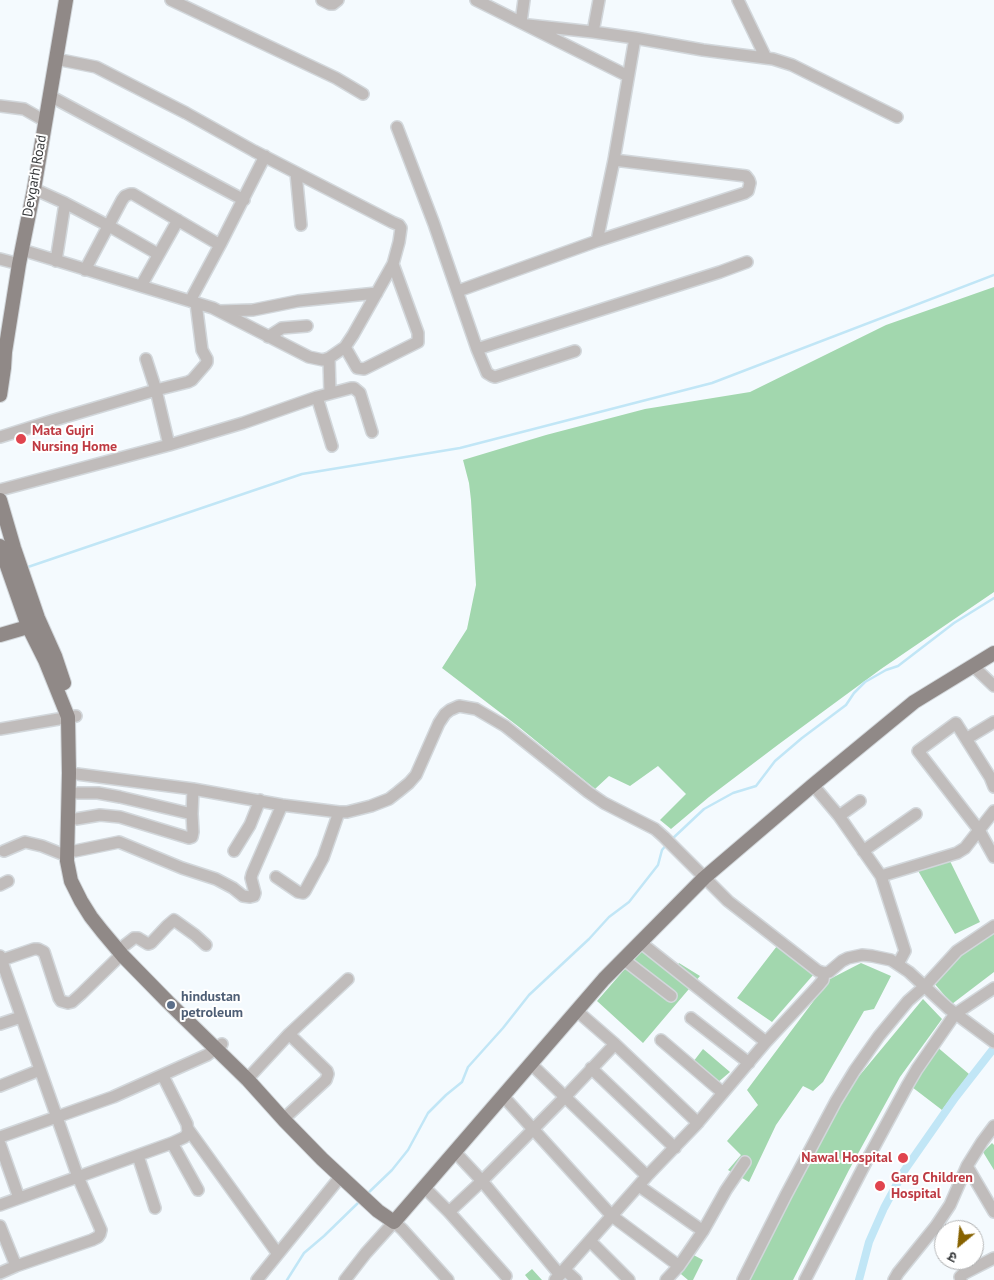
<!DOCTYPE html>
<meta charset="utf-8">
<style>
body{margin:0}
#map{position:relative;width:994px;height:1280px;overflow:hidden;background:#f4fafe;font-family:"PT Sans","Noto Sans Devanagari",sans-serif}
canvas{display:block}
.north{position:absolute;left:934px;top:1220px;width:50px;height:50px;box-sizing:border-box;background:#fff;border:1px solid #afb0b1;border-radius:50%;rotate:208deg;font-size:14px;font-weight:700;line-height:20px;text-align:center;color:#383a3c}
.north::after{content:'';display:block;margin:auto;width:18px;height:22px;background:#876200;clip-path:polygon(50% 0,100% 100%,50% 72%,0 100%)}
</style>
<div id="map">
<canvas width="994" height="1280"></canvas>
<div class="north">उ</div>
</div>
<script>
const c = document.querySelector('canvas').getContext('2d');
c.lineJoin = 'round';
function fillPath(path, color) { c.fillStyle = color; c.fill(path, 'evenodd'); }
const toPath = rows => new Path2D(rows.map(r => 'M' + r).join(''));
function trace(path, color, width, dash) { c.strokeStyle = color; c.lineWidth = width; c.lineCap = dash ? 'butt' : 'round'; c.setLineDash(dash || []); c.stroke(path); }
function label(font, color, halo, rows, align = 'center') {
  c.font = font + ' "PT Sans",sans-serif'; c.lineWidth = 4; c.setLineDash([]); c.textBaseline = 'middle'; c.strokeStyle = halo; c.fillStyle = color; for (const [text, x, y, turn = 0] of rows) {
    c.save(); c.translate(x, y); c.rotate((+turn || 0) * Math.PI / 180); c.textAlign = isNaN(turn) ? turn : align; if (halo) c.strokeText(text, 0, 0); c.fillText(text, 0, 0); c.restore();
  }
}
fillPath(toPath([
 [994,287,994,592,881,669,779,744,709,797,671,829,660,820,686,794,658,766,630,786,609,776,595,789,519,727,442,668,467,629,476,585,471,500,469,483,463,460,546,435,645,409,750,392,886,325],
 [950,861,980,922,955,934,917,869],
 [994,929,994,972,952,1004,933,982,964,949],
 [777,946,814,974,772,1022,737,998],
 [644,947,674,970,679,963,700,976,643,1043,597,1001],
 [861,963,891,976,874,1009,864,1011,823,1082,813,1091,803,1086,776,1125,749,1182,728,1170,741,1155,727,1141,758,1105,747,1090,830,979],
 [923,999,942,1019,900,1077,849,1170,793,1280,747,1280,845,1093],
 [936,1046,969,1074,942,1110,908,1084],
 [703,1049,730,1072,717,1083,693,1062],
 [992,1143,994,1145,994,1170,983,1152],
 [686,1251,703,1260,693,1280,688,1280,675,1269],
 [532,1269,542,1280,529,1280,525,1275]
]), '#a2d7ae');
trace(toPath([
 [25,568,302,474,460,448,712,383,994,275],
 [671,840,704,809,733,793,756,786,775,761,802,738,846,705,854,693,865,682,886,670,898,666,954,623,994,598],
 [366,1195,392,1170,408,1150,428,1113,446,1095,462,1082,468,1067,503,1028,529,995,589,939,609,917,629,902,658,865,662,850,667,844],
 [287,1280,304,1253,324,1236,360,1201]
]), '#c1e6f6', 2.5);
trace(toPath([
 [859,1280,869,1242,884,1208,904,1171,955,1098,994,1048]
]), '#c1e6f6', 8);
const minor = toPath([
 [171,0,336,78,363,94],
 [322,0,330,4,333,4,338,0],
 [476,0,628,76],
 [738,0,766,58],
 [521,22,524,0],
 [528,25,593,32,635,38,703,50,773,59,792,65,808,73,897,117],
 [593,32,599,0],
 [50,96,244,200],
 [0,106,24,109,45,121],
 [397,127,434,224,477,349,487,373,492,376,495,377,575,351],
 [296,173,301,225],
 [34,189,65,203,109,226,158,254],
 [597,241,614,160,635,38],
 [22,250,213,308,309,357,323,360,329,358,345,347,353,335,393,264,399,242,401,228,399,225,392,222,254,151,186,113,96,67,56,59],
 [0,259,19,264],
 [56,261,65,203],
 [85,270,122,200,125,196,130,194,133,194,220,245],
 [141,286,178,220],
 [458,291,597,241,745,193,748,191,750,183,749,180,746,176,614,160],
 [190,301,220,245,265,156],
 [220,311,253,310,298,301,377,293],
 [268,337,282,328,307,326],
 [345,347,357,368,364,369,418,342,418,333,393,264],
 [477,349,720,272,747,262],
 [329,358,330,393],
 [146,359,156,390,188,382,192,380,205,365,207,362,207,359,202,350,196,303],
 [317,397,332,446],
 [0,437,51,421,156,390,169,445],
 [0,490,169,445,243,423,317,397,351,388,354,388,360,393,372,432],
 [973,666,994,686],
 [0,729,76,716],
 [966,739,994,722],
 [69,773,193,789,282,805,339,812,347,812,371,806,389,799,398,792,409,783,416,775,439,723,445,714,450,710,459,706,476,709,505,726,588,792,604,803,655,829,664,837,728,901,818,971,824,973,829,972,842,961,848,958,862,955,872,956,891,960,909,972,948,1008,994,1042],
 [813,785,839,816,881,876,905,951,898,964],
 [994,787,990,777,956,723,918,751,979,830,994,857],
 [77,793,98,793,120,797,192,814],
 [839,816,860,801],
 [76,819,100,815,120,817,189,838,192,837,193,832,192,814,193,789],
 [4,851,25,842,42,846,67,856],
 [75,851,119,842,182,868,216,879,233,888,243,896,250,897,254,896,255,893,251,878,252,874,282,805],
 [234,851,250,825,260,800],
 [863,851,916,814],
 [881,876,957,853,965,848,994,811],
 [276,877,298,892,303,893,305,891,323,858,339,812],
 [0,885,8,881],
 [640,942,766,1042],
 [125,945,134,938,138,938,148,944,151,943,167,926,174,920,195,935,206,945],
 [0,956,78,1177,101,1230,100,1234,98,1237,92,1240,16,1266,0,1273],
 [623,959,671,996],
 [2,960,34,949,38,949,44,952,59,998,61,1001,68,1003,72,1002,81,994,122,954],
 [577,1011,615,1044,698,1123],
 [691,1018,749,1063],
 [0,1024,21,1017],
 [661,1040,723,1093],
 [531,1064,647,1176],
 [591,1068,675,1148],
 [252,1074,289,1034,348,979],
 [0,1086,40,1070],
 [503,1096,612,1216,679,1266],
 [289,1114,326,1080,328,1074,327,1071,289,1034],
 [188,1129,278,1254],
 [0,1137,113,1097,207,1055,222,1044],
 [172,1143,198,1190],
 [0,1144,19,1198],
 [455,1152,482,1181,560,1275],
 [138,1156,155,1208],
 [967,1166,994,1212],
 [639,1186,703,1231],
 [424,1187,449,1212,506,1276],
 [0,1205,172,1143,185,1137,188,1132,187,1124,163,1076],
 [449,1212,482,1181,565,1097,615,1044],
 [0,1226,16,1266],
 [590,1241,629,1280],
 [565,1270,576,1280],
 [257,1280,341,1176],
 [345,1280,366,1253,394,1222,402,1229,448,1280],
 [555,1280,647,1176,696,1125,766,1042,818,986,823,980,824,973],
 [666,1280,679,1266,703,1231,726,1190,745,1162],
 [743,1280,786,1195,836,1101,855,1070,879,1036,908,1001,925,986,957,951,994,926],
 [805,1280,866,1162,907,1086,917,1069,955,1014,994,988],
 [894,1280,898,1273,936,1226,950,1205,967,1166,982,1142,994,1126],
 [961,1280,960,1277,963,1274,994,1258]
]);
const major = toPath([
 [0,395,4,368,5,352,19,264,34,189,66,0],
 [0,500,14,548,38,618,55,656,64,683],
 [0,546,28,626,45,660,68,717,69,773,67,861,71,881,81,901,91,917,102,931,123,956,168,1002,248,1080,284,1120,322,1159,378,1211,394,1222,604,979,704,878,813,785,914,702,994,653],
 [0,635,38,624]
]);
trace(minor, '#d2d7db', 14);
trace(major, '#d2d7db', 16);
trace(minor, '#c0bcbb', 11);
trace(major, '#908987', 14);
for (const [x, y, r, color] of [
 [21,439,6,"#e0444e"],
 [171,1005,5,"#5c6f8a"],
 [903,1158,6,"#e0444e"],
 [880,1186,6,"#e0444e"]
]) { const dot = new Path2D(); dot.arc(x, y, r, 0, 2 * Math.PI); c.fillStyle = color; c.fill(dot); trace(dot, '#fff', 2); }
label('14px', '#383a3c', '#fff', [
 ["Devgarh Road",35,176,-80]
]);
label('bold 14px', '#be3a42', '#fff', [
 ["Mata Gujri",32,431],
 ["Nursing Home",32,447],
 ["Nawal Hospital",892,1158,"right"],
 ["Garg Children",891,1178],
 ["Hospital",891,1194]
], 'left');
label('bold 14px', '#4e5e75', '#fff', [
 ["hindustan",181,997],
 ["petroleum",181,1013]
], 'left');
</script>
